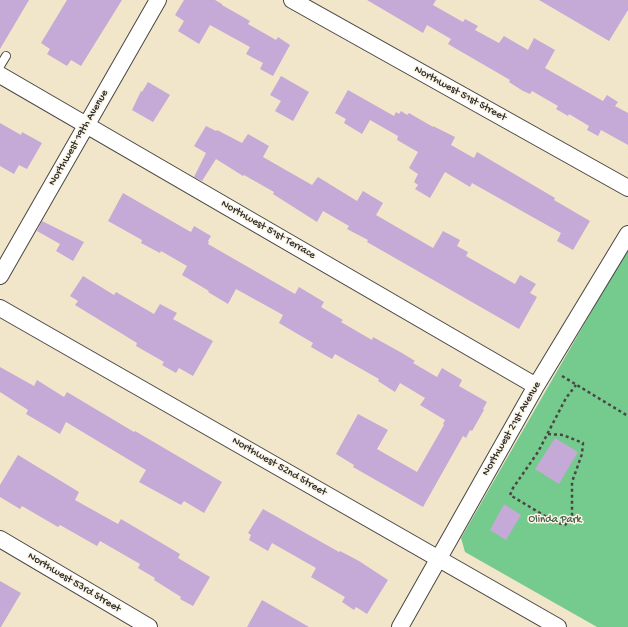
<!DOCTYPE html>
<style>
body{margin:0}
canvas{display:block;background:#f1e6ca}
</style>
<canvas width="628" height="627"></canvas>
<script>
const c = document.querySelector('canvas').getContext('2d');
c.lineJoin = 'round';
function fillPath(path, color) { c.fillStyle = color; c.fill(path, 'evenodd'); }
const toPath = rows => new Path2D(rows.map(r => 'M' + r).join(''));
function trace(path, color, width, dash) { c.strokeStyle = color; c.lineWidth = width; c.lineCap = dash ? 'butt' : 'round'; c.setLineDash(dash || []); c.stroke(path); }
function label(font, color, halo, rows, align = 'center') {
  c.font = font + ' "Gochi Hand",sans-serif'; c.lineWidth = 3; c.setLineDash([]); c.textBaseline = 'middle'; c.strokeStyle = halo; c.fillStyle = color; for (const [text, x, y, turn = 0] of rows) {
    c.save(); c.translate(x, y); c.rotate((+turn || 0) * Math.PI / 180); c.textAlign = isNaN(turn) ? turn : align; if (halo) c.strokeText(text, 0, 0); c.fillText(text, 0, 0); c.restore();
  }
}
fillPath(toPath([
 [628,248,628,627,597,627,465,552,461,538]
]), '#75ca8e');
fillPath(toPath([
 [0,0,29,0,0,49],
 [67,0,122,0,81,66,71,60,67,66,47,54,50,49,41,43],
 [184,0,215,0,222,4,222,5,250,21,248,24,276,40,278,37,290,45,273,76,260,69,263,63,246,54,250,47,210,25,199,44,178,31,184,21,175,15],
 [367,0,436,0,433,5,463,22,465,19,478,26,475,30,499,43,504,36,528,50,534,38,555,50,545,68,603,101,607,95,618,102,615,106,628,113,628,145,601,130,598,136,587,130,589,126,569,114,568,116,556,109,558,106,532,91,530,94,523,91,509,82,510,80,448,44,451,39,427,25,423,33],
 [539,0,628,0,628,10,609,41],
 [281,76,309,92,293,121,275,111,281,101,270,95],
 [148,82,170,95,153,122,132,110,141,91,142,92],
 [348,90,394,116,396,112,399,114,401,111,407,115,409,113,433,127,433,126,455,137,451,145,474,158,477,152,555,198,554,200,590,221,573,250,557,241,561,233,472,183,470,187,445,172,430,198,415,189,418,185,414,182,418,174,409,168,418,152,397,140,398,136,370,120,362,134,344,123,346,119,335,113],
 [0,123,21,135,22,132,42,143,27,169,19,165,14,174,0,166],
 [206,126,216,131,217,130,242,143,248,134,269,146,263,157,312,185,318,177,357,201,363,191,383,203,376,215,433,248,443,231,460,240,457,246,468,252,466,256,515,284,520,275,536,284,530,293,537,297,519,329,367,242,368,240,347,229,349,226,323,211,317,222,273,194,274,192,244,175,243,176,216,159,202,181,194,177,206,153,194,146],
 [123,193,189,231,191,232,194,226,211,236,208,241,209,242,208,244,295,294,299,287,324,302,321,307,343,320,341,322,372,340,373,337,402,353,415,361,413,363,437,377,442,368,462,380,459,386,487,402,483,409,484,410,472,431,470,430,466,438,463,436,423,507,353,467,354,465,336,454,358,414,388,430,377,449,417,472,444,425,443,424,445,420,420,405,425,398,400,383,395,392,378,381,379,379,335,354,332,359,311,347,313,343,279,323,283,315,236,289,228,304,208,292,209,291,182,275,187,266,161,251,160,253,141,243,142,240,108,221],
 [42,221,84,242,73,261,56,251,60,244,37,231],
 [83,276,114,295,116,292,154,314,160,304,177,313,173,319,213,341,193,376,179,368,176,373,162,365,164,362,136,346,137,343,75,305,78,301,70,296],
 [0,367,34,386,37,380,64,397,67,392,134,432,135,431,222,482,204,513,184,501,181,505,139,482,146,470,66,422,60,434,26,414,28,410,0,392],
 [555,438,578,452,559,484,535,469],
 [18,455,79,492,75,500,118,524,121,519,180,554,178,558,210,577,193,606,180,599,181,597,154,580,155,578,138,568,140,564,100,541,97,546,60,525,58,527,22,506,20,509,0,497,0,485],
 [504,504,521,515,506,540,490,530],
 [263,509,339,552,340,551,359,561,388,580,367,614,356,607,354,610,342,602,345,597,311,577,316,568,272,543,268,551,249,540,251,535,248,533],
 [0,581,21,593,1,627,0,627],
 [262,600,309,627,247,627]
]), '#c5a9d6');
const service = toPath([
 [0,66,6,56]
]);
const minor = toPath([
 [292,0,628,188],
 [0,75,536,386],
 [0,276,158,0],
 [0,308,558,627],
 [0,539,149,627],
 [400,627,536,386,628,234]
]);
trace(service, '#494743', 10);
trace(minor, '#494743', 18);
trace(toPath([
 [562,376,628,416],
 [548,434,563,435,583,443,582,454,572,482,572,517,565,525,555,522,510,495,513,488,538,452,566,398,576,385]
]), '#494743', 2.5, [3, 3]);
trace(service, '#fff', 8);
trace(minor, '#fff', 16);
label('11px', '#2b2b2b', '#fcf5e5', [
 ["Northwest 51st Street",460,94,29],
 ["Northwest 19th Avenue",79,138,-60],
 ["Northwest 51st Terrace",268,230,30],
 ["Northwest 21st Avenue",512,429,-60],
 ["Northwest 52nd Street",279,467,30],
 ["Northwest 53rd Street",74,583,31]
]);
label('11px', '#415b49', '#fcf5e5', [
 ["Olinda Park",555,520]
]);
</script>
